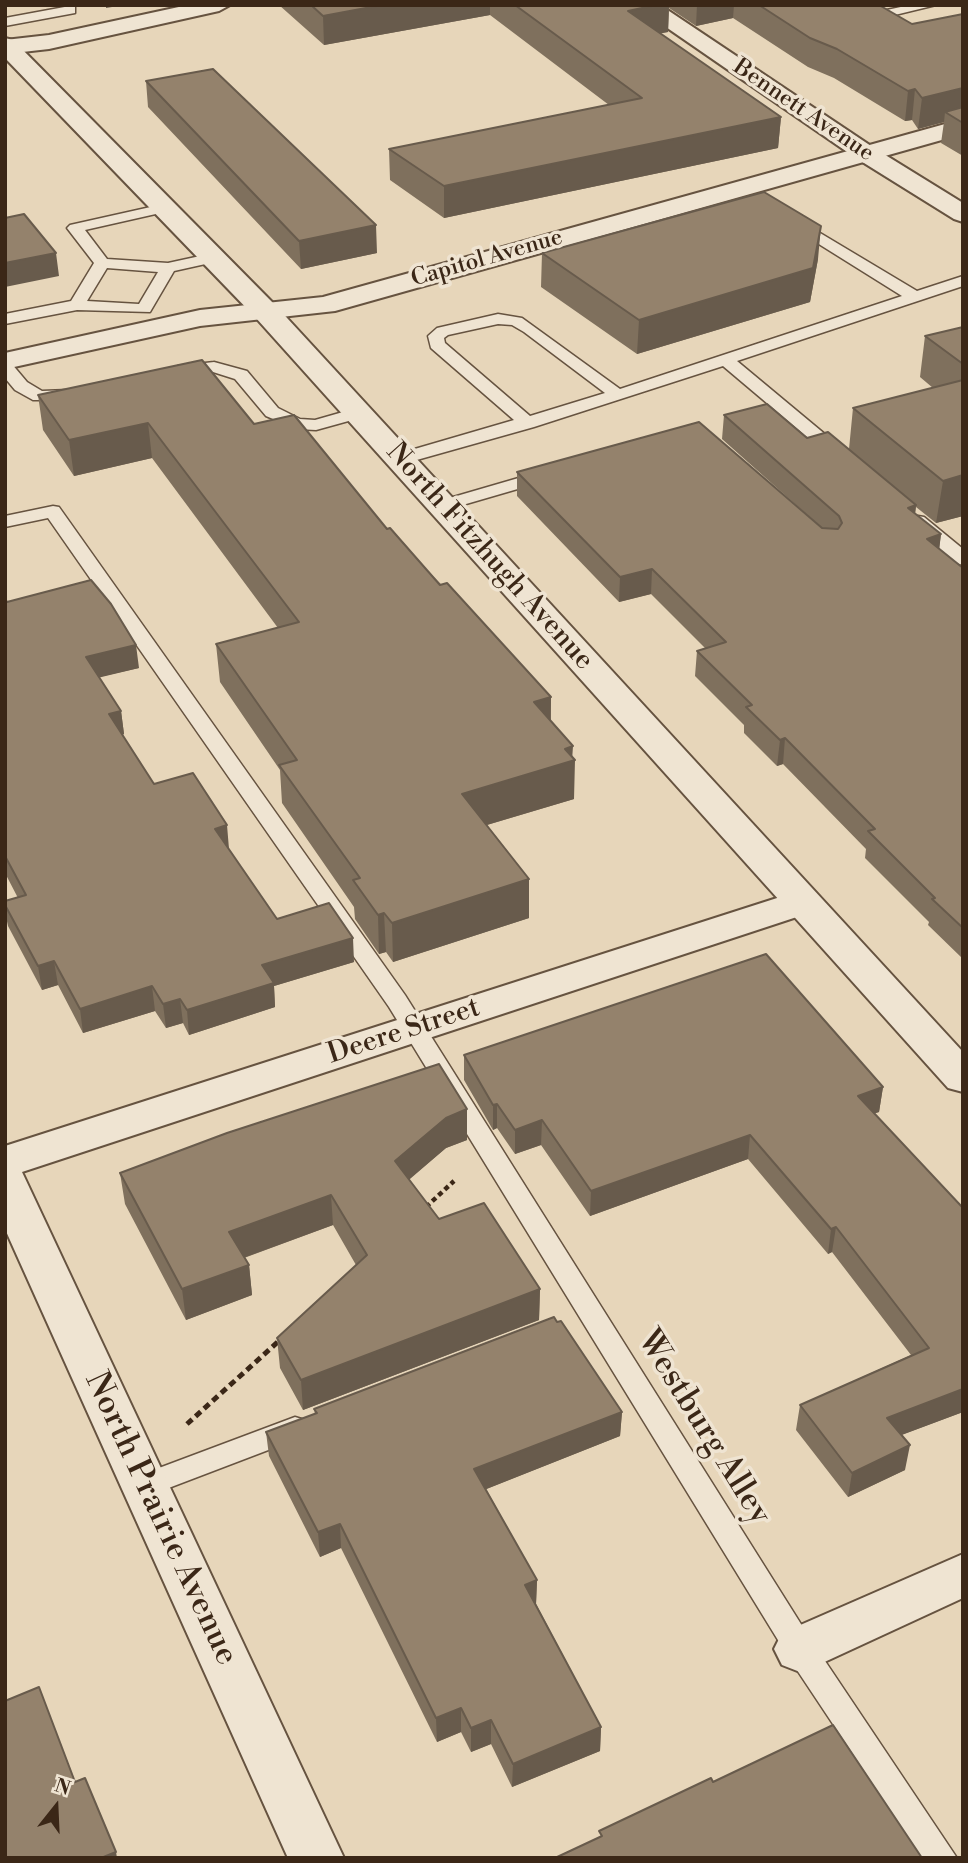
<!DOCTYPE html>
<style>
body{margin:0}
#map{position:relative;width:968px;height:1863px;overflow:hidden;background:#e7d6ba;font-family:"Libre Bodoni",serif}
canvas{display:block}
.frame{position:absolute;inset:0;border:7px solid #3b2717;pointer-events:none}
.north{position:absolute;left:21px;top:1772px;width:70px;height:70px;-webkit-text-stroke:5px #efe4d2;paint-order:stroke;rotate:18deg;font-size:19px;font-weight:700;line-height:28px;text-align:center;color:#3b2717}
.north::after{content:'';display:block;margin:auto;width:24px;height:32px;background:#3b2717;clip-path:polygon(50% 0,100% 100%,50% 72%,0 100%)}
</style>
<div id="map">
<canvas width="968" height="1863"></canvas>
<div class="frame"></div>
<div class="north">N</div>
</div>
<script>
const c = document.querySelector('canvas').getContext('2d');
c.lineJoin = 'round';
const toPath = rows => new Path2D(rows.map(r => 'M' + r).join(''));
function trace(path, color, width, dash) { c.strokeStyle = color; c.lineWidth = width; c.lineCap = dash ? 'butt' : 'round'; c.setLineDash(dash || []); c.stroke(path); }
function fillPath(path, color) { c.fillStyle = color; c.fill(path, 'evenodd'); }
function label(font, color, halo, rows, align = 'center') {
  c.font = font + ' "Libre Bodoni",serif'; c.lineWidth = 7; c.setLineDash([]); c.textBaseline = 'middle'; c.strokeStyle = halo; c.fillStyle = color; for (const [text, x, y, turn = 0] of rows) {
    c.save(); c.translate(x, y); c.rotate((+turn || 0) * Math.PI / 180); c.textAlign = isNaN(turn) ? turn : align; if (halo) c.strokeText(text, 0, 0); c.fillText(text, 0, 0); c.restore();
  }
}
const service = toPath([
 [836,5,852,5,868,14,910,5,936,5,866,22,836,5],
 [70,6,75,7,75,13,5,26,5,18,70,6],
 [164,204,171,208,169,211,85,230,107,259,168,263,214,253,219,255,219,261,174,271,150,312,77,310,5,324,5,314,71,301,94,263,67,228,70,225,164,204],
 [107,268,158,272,139,304,87,301,107,268],
 [795,218,917,291,963,276,963,286,737,361,844,450,847,454,844,458,832,458,723,366,534,427,406,463,394,463,391,459,394,455,514,420,431,348,428,336,437,328,498,314,522,318,620,389,902,296,790,226,790,220,795,218],
 [498,324,512,325,524,332,605,393,530,416,445,343,444,338,448,335,498,324],
 [5,362,11,363,27,382,42,391,69,390,77,395,69,400,33,400,15,390,5,378,5,362],
 [214,362,247,371,278,408,300,419,315,420,357,408,366,413,363,417,316,430,297,429,266,416,235,379,213,372,178,376,170,371,178,366,214,362],
 [546,470,555,475,552,479,442,511,433,506,436,502,546,470],
 [53,506,59,507,405,995,811,1640,957,1858,922,1858,789,1658,389,1007,48,518,5,527,5,516,53,506],
 [918,516,924,517,963,549,963,565,956,563,912,525,909,521,912,517,918,516],
 [295,1417,305,1420,309,1428,305,1436,145,1497,135,1493,131,1485,135,1477,295,1417]
]);
const minor = toPath([
 [188,5,230,5,219,11,49,49,5,54,5,40,49,35,188,5],
 [963,119,963,134,335,311,200,326,5,369,5,353,200,310,323,297,963,119],
 [802,890,815,893,821,902,815,911,22,1172,344,1858,288,1858,5,1229,5,1146,802,890],
 [963,1554,963,1598,818,1665,800,1672,782,1665,774,1649,782,1633,963,1554]
]);
const tertiary = toPath([
 [634,5,660,5,874,148,963,203,963,222,954,219,856,158,634,5],
 [5,38,13,40,276,306,963,1052,963,1092,948,1088,256,318,5,58,5,38]
]);
trace(service, '#665340', 3);
trace(minor, '#665340', 4);
trace(tertiary, '#665340', 4);
trace(toPath([
 [426,1207,454,1181]
]), '#3b2717', 4.5, [5, 3.5]);
trace(toPath([
 [187,1424,280,1340]
]), '#3b2717', 5, [7, 4.5]);
fillPath(service, '#efe4d2');
fillPath(minor, '#efe4d2');
fillPath(tertiary, '#efe4d2');
fillPath(toPath([
 [279,5,879,5,912,24,963,14,963,161,963,156,941,143,944,122,918,129,912,120,905,121,834,78,808,67,733,18,696,26,669,8,668,32,660,33,781,117,778,148,444,218,390,180,389,149,609,105,490,15,324,45],
 [146,81,377,253,301,269,148,107],
 [542,253,818,259,810,302,637,354,541,287],
 [963,327,963,516,936,523,916,507,915,514,941,534,939,549,963,568,963,959,928,925,929,922,865,858,866,849,783,764,777,766,744,733,744,725,695,676,697,651,705,648,651,594,619,602,517,496,517,472,822,528,722,439,724,415,849,449,853,408,933,388,920,377,925,336],
 [38,395,254,424,387,529,551,697,551,721,572,757,574,799,487,825,529,879,529,918,393,962,386,952,379,954,355,919,354,907,282,803,280,770,220,682,216,644,278,628,152,458,74,476,43,430],
 [5,599,7,602,139,668,99,677,121,711,124,734,122,735,154,784,229,849,277,919,354,962,274,986,275,1007,189,1035,183,1023,166,1028,155,1011,83,1033,58,985,42,990,8,926,5,912,5,901,18,898,5,873],
 [464,1055,883,1087,879,1112,875,1113,963,1412,901,1435,905,1470,848,1497,796,1430,800,1405,911,1355,832,1252,828,1254,748,1159,590,1216,541,1145,515,1154,497,1128,493,1130,464,1080],
 [467,1109,467,1140,446,1148,409,1179,439,1219,540,1289,539,1320,303,1410,280,1368,277,1338,356,1265,333,1225,244,1258,249,1265,252,1295,186,1320,125,1204,120,1173],
 [314,1409,622,1412,620,1436,486,1489,537,1580,536,1604,601,1727,600,1751,512,1787,491,1744,471,1752,461,1732,437,1742,341,1548,320,1557,269,1456,266,1432,315,1414]
]), '#7f705d');
fillPath(toPath([
 [106,5,124,5,106,8],
 [382,5,490,5,490,15,324,45,323,16],
 [656,5,669,5,668,32,627,40,628,11],
 [697,5,734,5,733,18,696,26],
 [963,88,963,117,945,112,944,122,918,129,922,98],
 [915,89,912,120,905,121,908,91],
 [781,117,778,148,444,218,444,186],
 [376,225,377,253,301,269,299,241],
 [821,226,818,259,810,302,637,354,639,320],
 [56,253,59,276,5,287,5,263],
 [148,423,152,458,74,476,69,440],
 [963,475,963,516,936,523,943,481],
 [916,505,913,530,908,508],
 [941,534,938,559,927,539],
 [652,569,651,594,619,602,620,577],
 [136,645,139,668,89,680,86,657],
 [551,697,550,735,534,702],
 [121,711,124,734,112,738,109,714],
 [785,738,783,764,777,766,780,740],
 [573,746,572,761,575,760,574,799,463,832,462,794,565,749],
 [227,825,229,849,215,829],
 [529,879,529,918,393,962,392,923],
 [384,913,386,952,379,954,378,915],
 [353,938,354,962,274,986,275,1007,189,1035,187,1010,262,965],
 [54,961,58,985,42,990,38,966],
 [152,986,155,1011,83,1033,80,1009],
 [180,999,183,1023,166,1028,163,1004],
 [883,1087,879,1112,855,1120,858,1096],
 [497,1104,497,1128,493,1130,493,1105],
 [467,1109,467,1140,446,1148,396,1191,395,1161,446,1118],
 [542,1120,541,1145,515,1154,515,1130],
 [750,1135,748,1159,590,1216,591,1191],
 [331,1195,333,1225,232,1262,229,1232],
 [836,1227,832,1252,828,1254,831,1229],
 [249,1265,252,1295,186,1320,182,1289],
 [540,1289,539,1320,303,1410,301,1380],
 [963,1389,963,1412,883,1442,887,1418],
 [622,1412,620,1436,474,1494,474,1469],
 [910,1445,905,1470,848,1497,852,1473],
 [340,1524,341,1548,320,1557,318,1532],
 [537,1580,536,1604,525,1609,525,1585],
 [461,1708,461,1732,437,1742,436,1718],
 [491,1720,491,1744,471,1752,471,1728],
 [601,1727,600,1751,512,1787,513,1764],
 [116,1852,117,1858,101,1858]
]), '#685b4c');
const building = toPath([
 [311,5,382,5,323,16,311,5],
 [515,5,656,5,628,11,781,117,444,186,389,149,642,98,515,5],
 [759,5,879,5,912,24,963,14,963,88,922,98,915,89,908,91,837,49,810,38,759,5],
 [213,69,376,225,299,241,146,81,213,69],
 [963,107,963,123,945,112,963,107],
 [764,192,821,226,813,268,639,320,542,253,764,192],
 [24,214,56,253,5,263,5,218,24,214],
 [963,327,963,364,925,336,963,327],
 [202,360,254,424,294,415,387,529,390,528,440,585,447,583,551,697,534,702,573,746,565,749,575,760,462,794,529,879,392,923,384,913,378,915,353,880,360,878,279,765,297,760,216,644,299,622,148,423,69,440,38,395,202,360],
 [963,380,963,475,943,481,853,408,963,380],
 [767,404,807,438,828,432,916,505,908,508,941,534,927,539,963,568,963,928,932,899,935,898,868,831,875,829,785,738,780,740,746,707,752,705,697,651,726,642,652,569,620,577,517,472,699,422,822,528,838,529,842,523,839,516,724,415,767,404],
 [91,580,111,604,136,645,86,657,121,711,109,714,154,784,193,773,227,825,215,829,277,919,329,903,353,938,262,965,274,983,187,1010,180,999,163,1004,152,986,80,1009,54,961,38,966,5,905,5,901,26,895,5,856,5,599,7,602,91,580],
 [766,954,883,1087,858,1096,963,1208,963,1389,887,1418,910,1445,852,1473,800,1405,929,1348,836,1227,831,1229,750,1135,591,1191,542,1120,515,1130,497,1104,493,1105,464,1055,766,954],
 [439,1064,467,1109,446,1118,395,1161,439,1219,484,1203,540,1289,301,1380,277,1338,367,1255,331,1195,229,1232,249,1265,182,1289,120,1173,227,1133,439,1064],
 [554,1317,557,1322,561,1321,622,1412,474,1469,537,1580,525,1585,601,1727,513,1764,491,1720,471,1728,461,1708,436,1718,340,1524,318,1532,266,1432,317,1413,314,1409,554,1317],
 [39,1687,75,1782,85,1778,116,1852,101,1858,5,1858,5,1701,39,1687],
 [833,1725,922,1858,555,1858,602,1836,599,1831,711,1778,713,1782,833,1725]
]);
fillPath(building, '#94826c');
trace(building, '#685b4c', 2);
label('23px', '#3b2717', '#efe4d2', [
 ["Bennett Avenue",803,111,34],
 ["Capitol Avenue",487,259,-16]
]);
label('28px', '#3b2717', '#efe4d2', [
 ["North Fitzhugh Avenue",489,557,48],
 ["Deere Street",404,1032,-18]
]);
label('33px', '#3b2717', '#efe4d2', [
 ["Westburg Alley",703,1428,58],
 ["North Prairie Avenue",160,1519,65]
]);
</script>
